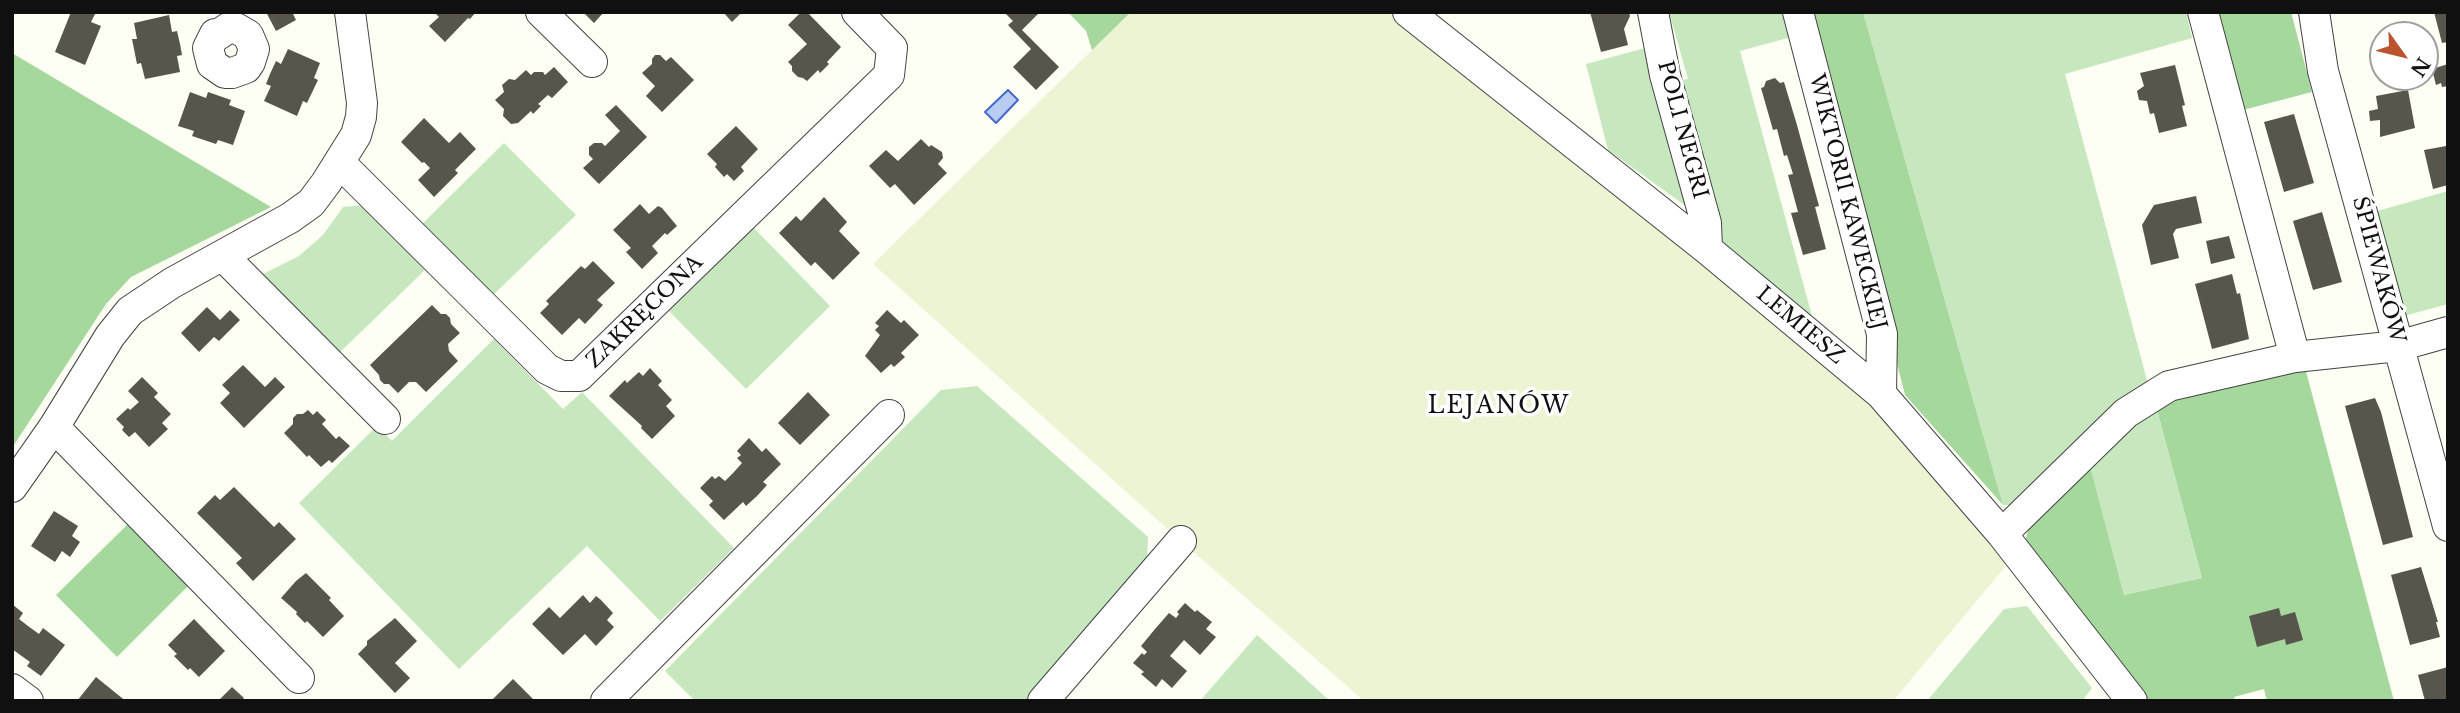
<!DOCTYPE html>
<meta charset="utf-8">
<style>
body{margin:0}
#map{position:relative;width:2460px;height:713px;overflow:hidden;background:#fdfef4;font-family:"Libre Baskerville",serif}
canvas{display:block}
.frame{position:absolute;inset:0;border:14px solid #101010;pointer-events:none}
.north{position:absolute;left:2369px;top:21px;width:70px;height:70px;box-sizing:border-box;background:#fff;border:2px solid #9f9f9f;border-radius:50%;rotate:124deg;font-size:19px;font-weight:700;line-height:28px;text-align:center;color:#101010}
.north::after{content:'';display:block;margin:auto;width:24px;height:32px;background:#bb532e;clip-path:polygon(50% 0,100% 100%,50% 72%,0 100%)}
</style>
<div id="map">
<canvas width="2460" height="713"></canvas>
<div class="frame"></div>
<div class="north">N</div>
</div>
<script>
const c = document.querySelector('canvas').getContext('2d');
c.lineJoin = 'round';
function fillPath(path, color) { c.fillStyle = color; c.fill(path, 'evenodd'); }
const toPath = rows => new Path2D(rows.map(r => 'M' + r).join(''));
function trace(path, color, width, dash) { c.strokeStyle = color; c.lineWidth = width; c.lineCap = dash ? 'butt' : 'round'; c.setLineDash(dash || []); c.stroke(path); }
function label(font, color, halo, rows, align = 'center') {
  c.font = font + ' "Libre Baskerville",serif'; c.lineWidth = 7; c.setLineDash([]); c.textBaseline = 'middle'; c.strokeStyle = halo; c.fillStyle = color; for (const [text, x, y, turn = 0] of rows) {
    c.save(); c.translate(x, y); c.rotate((+turn || 0) * Math.PI / 180); c.textAlign = isNaN(turn) ? turn : align; if (halo) c.strokeText(text, 0, 0); c.fillText(text, 0, 0); c.restore();
  }
}
fillPath(toPath([
 [1131,12,1393,12,1704,254,1883,409,2003,557,2005,567,1893,701,1364,701,1181,541,873,264]
]), '#edf4d4');
fillPath(toPath([
 [1669,12,1788,12,1795,36,1740,51,1816,331,1718,249,1680,80,1688,79],
 [1863,12,2186,12,2192,38,2065,74,2148,384,2021,505,2003,505],
 [1653,46,1690,209,1608,150,1586,64],
 [504,143,576,215,491,297,421,225],
 [2448,191,2448,304,2404,316,2374,212],
 [364,205,425,270,335,357,257,277,299,256,323,235,343,207],
 [752,226,830,306,746,389,667,309],
 [494,339,563,409,582,392,734,548,660,621,587,546,459,669,299,503,377,426,392,441],
 [977,386,1148,537,1147,561,1026,701,695,701,665,671,941,390],
 [2156,406,2202,578,2124,595,2089,462],
 [2027,606,2092,688,2082,701,1927,701,2004,609],
 [1257,635,1330,701,1200,701]
]), '#c7e8be');
fillPath(toPath([
 [1068,12,1131,12,1092,50,1086,31],
 [1807,12,1863,12,2003,505,1905,395],
 [2213,12,2291,12,2312,92,2239,111],
 [12,53,271,207,131,277,106,304,12,448],
 [2304,364,2394,701,2267,701,2264,689,2234,697,2235,701,2144,701,2023,548,2030,524,2089,462,2124,595,2202,578,2156,406,2177,393],
 [130,522,191,583,117,657,56,595]
]), '#a6d89e');
const water = toPath([
 [1008,90,1018,100,996,123,985,112,1008,90]
]);
fillPath(water, '#bbccf4');
trace(water, '#456ac7', 2);
fillPath(toPath([
 [71,12,95,14,91,22,101,26,85,65,55,52],
 [266,12,292,12,296,20,276,31],
 [434,12,476,12,470,19,468,18,445,42,429,26,439,17],
 [583,12,604,12,594,23],
 [723,12,742,12,732,22],
 [801,12,807,12,841,47,827,62,829,64,820,73,818,70,807,81,803,78,798,77,792,71,792,66,788,62,807,44,788,25],
 [1004,12,1040,12,1022,30,1059,67,1036,90,1013,67,1031,49,1008,25,1013,21],
 [1590,12,1629,12,1630,16,1624,29,1628,45,1601,52],
 [2434,12,2448,12,2448,42,2442,43],
 [169,15,172,32,177,31,180,44,182,55,177,56,180,72,145,79,141,63,137,64,132,39,137,39,134,23],
 [288,49,320,63,314,78,318,80,307,103,303,101,297,116,264,101,271,86,266,84,270,74,276,61,281,64],
 [655,55,660,55,666,61,671,57,694,80,662,112,646,96,655,86,642,73,652,64,652,59],
 [2448,64,2448,86,2442,87,2441,83,2436,85,2432,69],
 [2175,65,2185,105,2182,106,2187,126,2159,133,2154,113,2150,114,2147,101,2139,100,2137,91,2144,86,2140,73],
 [554,67,568,82,552,98,548,95,538,104,541,106,533,114,531,111,518,123,511,124,503,116,504,109,495,100,504,92,502,85,509,79,515,80,526,70,531,75,534,72,543,72,545,75],
 [1775,78,1780,83,1784,82,1797,125,1819,206,1815,207,1826,249,1803,255,1791,213,1798,212,1788,175,1793,174,1787,155,1784,156,1777,129,1773,130,1761,88,1764,87,1766,81],
 [2408,90,2415,128,2380,137,2380,120,2370,121,2369,111,2378,109,2376,96],
 [190,92,206,98,208,92,231,100,229,105,245,111,233,145,218,140,216,144,192,136,194,131,178,126],
 [616,105,647,137,599,184,583,168,593,159,589,155,589,147,594,143,602,143,605,146,620,131,605,115],
 [2294,114,2314,183,2284,192,2264,122],
 [424,118,449,143,460,132,476,149,455,170,458,173,434,197,418,180,430,168,424,162,422,163,401,142],
 [736,126,758,149,741,167,744,171,734,181,727,174,724,177,715,167,717,164,707,154],
 [921,139,929,147,931,145,942,152,943,158,938,164,947,173,914,205,895,184,890,188,869,166,886,150,898,161],
 [2446,146,2448,185,2433,189,2424,150],
 [2196,196,2202,223,2176,229,2173,234,2179,258,2151,265,2142,225,2154,205],
 [824,197,847,222,839,231,860,253,833,280,815,262,811,266,779,233,796,216,801,221],
 [640,204,649,214,658,206,662,208,677,226,667,235,665,233,652,246,658,253,642,269,626,252,631,248,613,230],
 [2322,212,2342,282,2313,290,2293,221],
 [2229,236,2235,258,2211,264,2206,241],
 [593,261,615,283,597,300,603,305,585,324,579,318,562,335,540,313,549,304,546,301,581,266,585,269],
 [2232,274,2237,294,2240,293,2249,339,2212,349,2195,284],
 [432,305,441,314,446,314,450,318,451,324,460,333,448,344,449,351,458,361,426,392,416,382,409,382,398,393,389,384,384,384,380,380,379,375,370,365],
 [207,307,220,320,230,310,240,320,219,341,214,337,199,352,181,333],
 [887,310,901,323,904,320,919,335,901,353,905,357,894,367,891,364,881,373,865,356,880,335,875,330,879,326,875,323],
 [243,365,265,387,275,377,285,387,244,428,220,403,230,393,222,385],
 [650,368,662,381,658,385,672,400,666,406,675,416,652,439,641,428,642,426,609,396,625,380,627,383,639,372,643,376],
 [142,377,158,393,154,397,171,414,162,423,168,429,149,447,135,432,129,437,122,430,124,427,116,419,128,408,130,410,139,402,128,391],
 [808,392,830,415,800,445,778,423],
 [2375,398,2381,412,2413,537,2383,545,2345,406],
 [308,410,313,415,317,411,326,420,322,424,336,439,339,436,350,446,332,463,329,460,321,467,309,455,307,457,284,433,293,424,293,418,297,414,303,414],
 [749,438,762,452,766,448,781,464,763,482,767,485,757,496,746,506,743,502,724,520,709,505,713,501,700,488,712,476,715,479,719,476,725,481,734,472,742,463,737,458,741,455,737,451],
 [234,487,274,527,279,522,296,539,253,581,236,563,242,558,197,513,215,495,220,500],
 [54,511,78,526,72,536,80,542,70,557,62,551,55,562,31,546],
 [2421,567,2438,622,2436,622,2440,637,2410,645,2391,575],
 [306,573,331,598,329,600,344,616,323,637,307,621,305,623,296,614,297,612,281,598,296,581],
 [583,595,590,603,596,596,601,600,613,613,607,620,614,627,596,646,585,634,563,655,532,624,549,607,560,618],
 [1185,603,1195,612,1197,610,1212,622,1206,629,1216,637,1200,655,1184,640,1170,656,1187,671,1172,688,1162,679,1156,687,1141,674,1144,672,1133,663,1142,653,1144,655,1147,652,1141,646,1155,629,1169,613,1176,618,1179,614,1177,612],
 [12,604,23,613,19,619,28,626,39,634,43,628,65,645,41,676,27,666,30,662,12,649],
 [2279,608,2281,616,2295,612,2303,640,2286,645,2285,639,2257,647,2249,616],
 [395,618,417,641,395,663,410,678,395,693,358,654,367,645,367,641],
 [194,619,225,651,199,677,190,668,188,670,174,656,177,654,168,645],
 [2448,667,2448,701,2425,701,2418,675],
 [96,677,122,698,126,701,77,701],
 [513,679,535,701,491,701],
 [232,687,244,698,241,701,218,701]
]), '#58554d');
const minor = toPath([
 [541,12,592,62],
 [1408,12,1707,249,1881,394,2002,534,2132,701],
 [1653,12,1665,75,1706,223,1707,249],
 [1798,12,1882,334,1881,394],
 [2203,12,2295,357],
 [2314,12,2323,71,2448,526],
 [228,28,236,28,248,35,254,49,250,62,246,68,232,73,225,73,212,64,208,48,215,34,218,35,228,28],
 [340,163,547,369,561,376,579,376,889,75,892,48,857,12],
 [223,256,385,419],
 [54,427,299,678],
 [12,487,54,427,110,336,130,311,172,283,290,218,311,203,326,183,356,135,361,117,362,103,350,12],
 [2002,534,2126,413,2169,386,2295,357,2398,346,2448,332],
 [12,689,28,701],
 [606,701,889,415],
 [1043,701,1181,541]
]);
trace(minor, '#434343', 32);
trace(minor, '#fff', 30);
label('21px', '#101010', '#fff', [
 ["POLI NEGRI",1682,130,75],
 ["WIKTORII KAWECKIEJ",1847,202,76],
 ["ŚPIEWAKÓW",2378,270,75],
 ["ZAKRĘCONA",645,312,-44],
 ["LEMIESZ",1800,326,40]
]);
c.letterSpacing = '2px';
label('23px', '#101010', '#fff', [
 ["LEJANÓW",1499,407]
]);
c.letterSpacing = '0px';
</script>
